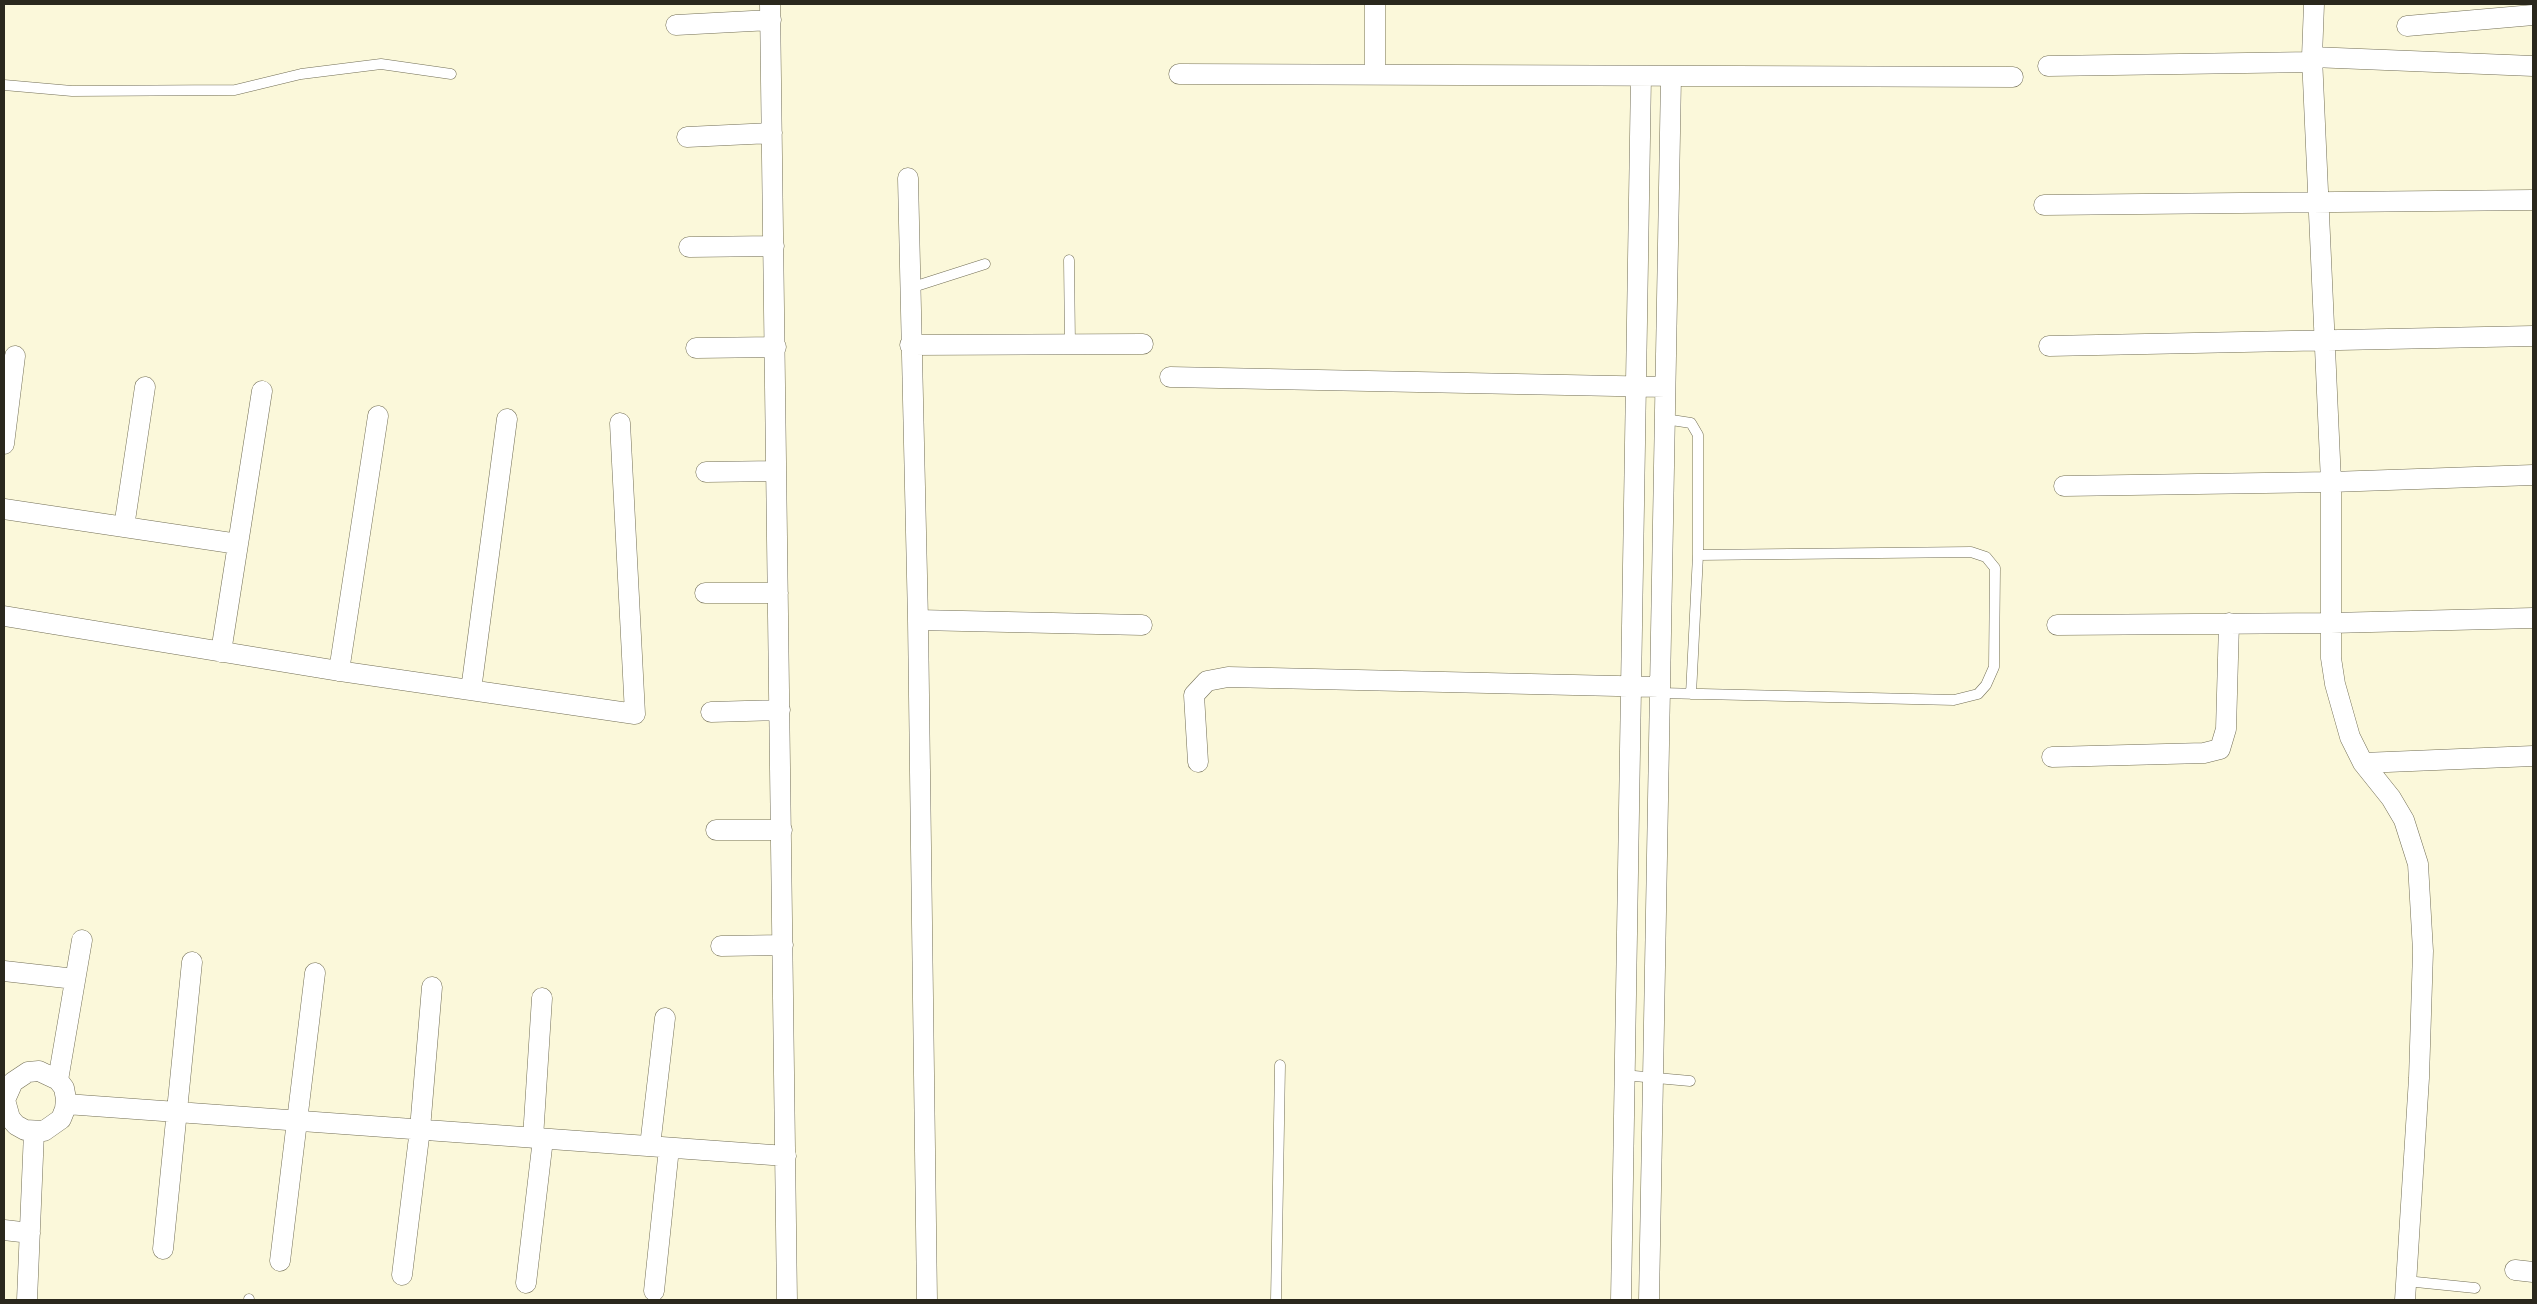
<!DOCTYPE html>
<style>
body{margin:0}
#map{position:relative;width:2537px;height:1304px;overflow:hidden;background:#fbf8da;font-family:"PT Sans Narrow",sans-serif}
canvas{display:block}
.frame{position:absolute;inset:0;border:5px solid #2a281d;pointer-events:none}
</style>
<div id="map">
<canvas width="2537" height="1304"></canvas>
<div class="frame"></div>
</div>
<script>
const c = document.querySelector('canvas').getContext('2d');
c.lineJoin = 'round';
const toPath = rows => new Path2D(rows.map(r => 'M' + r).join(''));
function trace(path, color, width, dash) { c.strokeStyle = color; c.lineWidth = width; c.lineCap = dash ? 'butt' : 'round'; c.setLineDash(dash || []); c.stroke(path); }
const service = toPath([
 [4,85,72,91,235,90,301,74,381,64,451,74],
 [1069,260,1070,344],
 [910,288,985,264],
 [1660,693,1954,700,1978,694,1986,685,1994,667,1995,568,1986,557,1971,552,1698,555,1698,435,1691,423,1665,419],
 [1691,694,1698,555],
 [1623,1075,1690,1081],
 [2406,1281,2475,1288],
 [249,1300,249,1299],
 [1276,1300,1280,1065]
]);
const minor = toPath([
 [770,4,787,1300],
 [1375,4,1375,74],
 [2314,4,2312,57,2331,482,2331,658,2335,684,2350,737,2363,763,2391,798,2404,820,2418,864,2423,951,2419,1078,2405,1300],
 [676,25,771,20],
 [2407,26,2533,15],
 [2312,57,2533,66],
 [2048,66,2312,62],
 [1179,74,2013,77],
 [687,137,772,133],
 [908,178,918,620,927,1300],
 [2044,205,2533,200],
 [689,247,774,246],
 [910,345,1143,344],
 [2049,346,2533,336],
 [696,348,776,347],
 [1170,377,1665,387],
 [4,444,15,356],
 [706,472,776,471],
 [2064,486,2331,482,2533,475],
 [4,509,238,544,262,391],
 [124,527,145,387],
 [705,593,778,593],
 [4,616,339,671,635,714,620,423],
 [918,620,1142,625],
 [2057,625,2331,623,2533,618],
 [221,652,238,544],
 [339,671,378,416],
 [471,690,507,419],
 [711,712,780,710],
 [2052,757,2204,753,2220,749,2226,729,2229,623],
 [1198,762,1194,695,1207,681,1228,677,1660,687],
 [2363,763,2533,756],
 [716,830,782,830],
 [721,946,783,945],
 [4,971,75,979],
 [58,1080,39,1071,28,1072,13,1082,5,1100,10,1118,16,1125,25,1130,44,1131,61,1119,65,1109,66,1099,64,1088,58,1080,82,940],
 [66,1104,786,1156],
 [533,1138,542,998],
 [650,1146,665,1018],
 [4,1230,30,1233],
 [163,1249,192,962],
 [280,1261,315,973],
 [2515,1270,2533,1272],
 [402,1275,420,1129,432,987],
 [526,1283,543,1139],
 [654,1291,669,1148],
 [27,1300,34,1132],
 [1621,1300,1641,76],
 [1649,1300,1671,77]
]);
trace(service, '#726e55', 11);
trace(minor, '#726e55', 21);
trace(service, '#fff', 10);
trace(minor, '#fff', 20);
</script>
